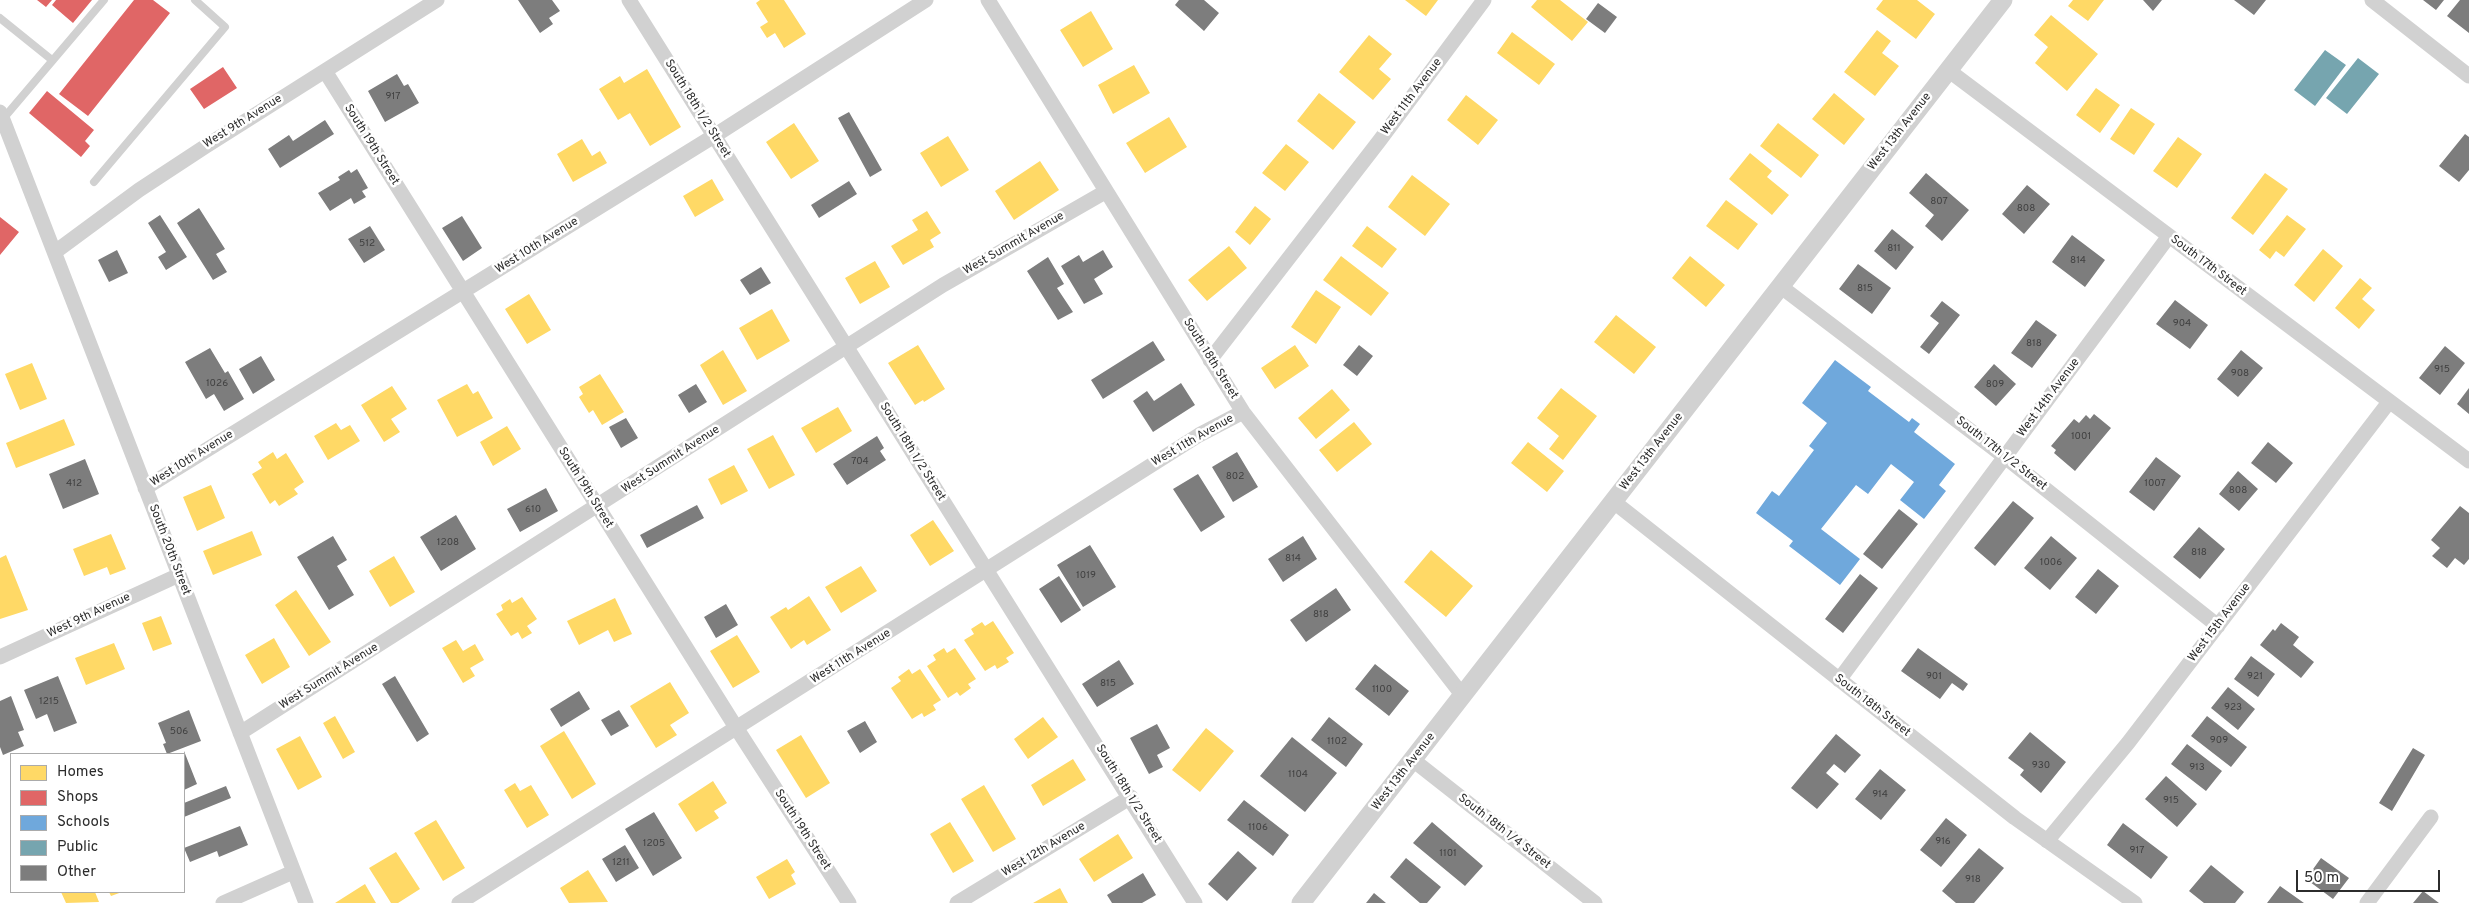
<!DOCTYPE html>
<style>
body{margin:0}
#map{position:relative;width:2469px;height:903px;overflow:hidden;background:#fff;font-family:Overpass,sans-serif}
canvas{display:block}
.legend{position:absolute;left:10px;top:753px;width:175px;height:140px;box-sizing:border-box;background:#fff;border:1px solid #ababab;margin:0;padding:6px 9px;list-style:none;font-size:15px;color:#2c2c2c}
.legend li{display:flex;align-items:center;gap:10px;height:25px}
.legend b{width:25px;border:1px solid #ababab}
.scale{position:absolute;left:2296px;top:870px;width:144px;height:22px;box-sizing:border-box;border:2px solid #2c2c2c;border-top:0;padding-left:6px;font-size:15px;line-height:18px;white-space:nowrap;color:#2c2c2c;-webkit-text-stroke:4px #fff;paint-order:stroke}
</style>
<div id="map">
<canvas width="2469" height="903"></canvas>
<ul class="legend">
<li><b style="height:14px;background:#ffd966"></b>Homes</li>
<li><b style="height:14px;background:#e06666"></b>Shops</li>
<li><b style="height:14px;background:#6fa8dc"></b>Schools</li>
<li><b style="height:14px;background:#76a5af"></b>Public</li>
<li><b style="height:14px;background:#7d7d7d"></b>Other</li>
</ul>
<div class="scale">50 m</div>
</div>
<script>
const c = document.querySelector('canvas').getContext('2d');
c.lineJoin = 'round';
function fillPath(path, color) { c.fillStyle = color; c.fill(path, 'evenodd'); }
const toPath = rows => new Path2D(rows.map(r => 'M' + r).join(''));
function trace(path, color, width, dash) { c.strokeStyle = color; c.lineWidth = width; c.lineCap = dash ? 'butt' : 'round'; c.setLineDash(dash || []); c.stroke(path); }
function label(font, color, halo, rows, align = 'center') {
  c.font = font + ' Overpass,sans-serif'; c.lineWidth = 5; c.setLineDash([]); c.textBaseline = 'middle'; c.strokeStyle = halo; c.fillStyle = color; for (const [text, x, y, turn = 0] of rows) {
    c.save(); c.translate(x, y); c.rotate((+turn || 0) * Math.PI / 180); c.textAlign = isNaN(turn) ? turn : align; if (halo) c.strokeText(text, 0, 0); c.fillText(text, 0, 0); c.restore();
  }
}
fillPath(toPath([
 [760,0,784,0,806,34,784,48,775,33,767,38,760,27,768,22,756,3],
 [1405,0,1438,0,1426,16],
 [1537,0,1560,0,1588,22,1572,41,1531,7],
 [1883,0,1917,0,1935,14,1916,39,1876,9],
 [2073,0,2104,0,2088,21,2068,6],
 [1091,11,1113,49,1083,67,1060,30],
 [2051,15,2098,54,2067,91,2035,63,2048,47,2034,35],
 [1877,30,1891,41,1882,53,1899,66,1875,96,1844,72],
 [1512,32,1555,64,1539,85,1497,53],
 [1369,35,1392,54,1379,69,1391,79,1373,100,1339,72],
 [1134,65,1150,93,1113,114,1098,85],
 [647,69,681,127,650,146,630,113,618,120,599,89,620,76,624,83],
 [2096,88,2120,105,2100,133,2076,115],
 [1319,93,1356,122,1333,150,1297,121],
 [1834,93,1865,119,1844,145,1812,119],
 [1466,95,1498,120,1478,145,1447,120],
 [2131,108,2155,124,2134,155,2110,139],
 [1169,117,1187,147,1145,173,1126,143],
 [794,123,819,161,791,179,766,142],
 [1778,123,1819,155,1801,178,1760,146],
 [948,136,969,170,941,187,920,153],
 [2178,137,2202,154,2177,188,2153,171],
 [582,139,592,156,600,151,607,163,573,182,557,154],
 [1286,144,1309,162,1285,191,1262,173],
 [1750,153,1772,171,1767,177,1789,195,1772,215,1729,179],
 [1040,161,1059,190,1014,220,995,191],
 [2265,173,2288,189,2253,235,2231,218],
 [1412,175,1450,204,1425,236,1388,207],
 [712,179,724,200,695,217,683,196],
 [1726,200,1758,224,1738,250,1706,226],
 [1255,206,1271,219,1250,245,1235,232],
 [927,211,941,233,930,240,934,247,903,265,891,246,918,230,912,220],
 [2287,215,2306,229,2284,257,2276,251,2270,259,2259,250],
 [1367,226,1397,249,1382,268,1352,246],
 [1229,246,1247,268,1207,301,1188,280],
 [2323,249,2343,266,2314,302,2294,285],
 [1341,256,1389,293,1371,316,1323,280],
 [1690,256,1725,285,1706,307,1672,278],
 [875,261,890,287,860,304,845,278],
 [2360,278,2372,288,2362,299,2375,310,2359,329,2335,308],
 [1316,290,1341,307,1316,344,1291,327],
 [529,294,551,330,527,344,505,309],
 [772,309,790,341,757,360,739,328],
 [1616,315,1656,347,1634,374,1594,342],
 [918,345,945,389,924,402,923,400,915,405,888,363],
 [1295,345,1309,366,1275,389,1261,368],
 [723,350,747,391,723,405,700,365],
 [32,363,47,399,20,410,5,374],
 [600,374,624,412,602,425,593,410,589,413,579,397,583,394,579,387],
 [467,384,473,394,478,391,493,418,457,437,437,400],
 [392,386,407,409,391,419,400,432,384,442,361,405],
 [1561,388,1597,416,1563,460,1549,449,1559,436,1537,418],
 [1332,389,1350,410,1316,439,1298,418],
 [838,407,852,431,816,453,801,428],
 [64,419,75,445,16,468,6,443],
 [1354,422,1372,444,1337,472,1319,450],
 [336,423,341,430,350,425,360,441,328,460,314,436],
 [507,426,521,449,493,466,480,442],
 [773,435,795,475,769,489,747,449],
 [1528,442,1564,471,1547,492,1511,463],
 [273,452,277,459,286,453,304,482,294,489,298,494,279,506,275,500,270,504,252,474,262,468,258,462],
 [734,465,748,491,721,505,708,479],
 [211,485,225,518,197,531,183,497],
 [933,520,954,551,930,566,910,535],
 [252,531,262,555,213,575,203,551],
 [111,534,126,569,110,575,107,567,84,576,73,549],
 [1431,550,1473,586,1446,617,1404,582],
 [6,555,28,610,0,619,0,558],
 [394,556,415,592,390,607,369,571],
 [861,566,877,591,841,613,825,587],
 [296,590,331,642,309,656,275,605],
 [809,596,831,630,807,645,804,640,791,649,770,617,786,607,788,610],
 [522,597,537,619,527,626,532,633,522,639,518,632,511,636,496,614,503,610,501,605,510,599,512,603],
 [615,598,632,634,614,642,608,630,579,645,567,621],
 [161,616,172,644,153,651,142,623],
 [993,621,1014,653,1006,658,1009,662,997,669,995,665,985,671,964,640,974,634,971,629,982,622,985,626],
 [737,635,760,672,733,688,710,651],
 [274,638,290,667,262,684,245,655],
 [456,640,463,651,475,644,484,660,470,668,475,676,463,683,442,648],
 [114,643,125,669,86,685,75,658],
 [944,648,947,653,955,648,976,679,968,684,971,688,960,696,957,692,948,698,927,666,936,660,933,655],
 [909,669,912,674,920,669,941,700,933,705,936,710,924,717,922,713,912,719,891,688,901,681,898,677],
 [670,682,689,713,670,725,677,735,656,748,630,706],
 [335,716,355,752,343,759,323,723],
 [1043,717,1058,737,1028,759,1014,739],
 [1206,728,1234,751,1200,792,1172,770],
 [564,731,596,784,572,799,540,746],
 [801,735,830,783,806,798,776,750],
 [300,736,322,777,298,790,276,749],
 [1073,759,1086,780,1043,806,1031,785],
 [713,781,727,803,714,811,719,818,696,832,678,804],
 [515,783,520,791,531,785,549,815,527,828,504,790],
 [984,785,1016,839,993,852,961,799],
 [436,820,465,868,443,881,414,833],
 [950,822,974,861,953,873,930,834],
 [1118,834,1133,858,1094,882,1079,859],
 [396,852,420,889,398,903,391,903,369,868],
 [787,859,795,872,791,875,796,884,769,899,756,877],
 [588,870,608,902,569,903,560,888],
 [365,884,376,903,335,903],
 [1060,888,1068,903,1033,903],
 [61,892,95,892,99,902,66,903],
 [109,892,122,892,111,896]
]), '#ffd966');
fillPath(toPath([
 [37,0,52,0,46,7],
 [56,0,92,0,73,23,52,5],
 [134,0,153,0,170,13,88,116,59,94],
 [223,67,237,88,204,109,190,89],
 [47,91,94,130,85,141,90,146,81,157,29,113],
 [0,217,19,232,0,255]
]), '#e06666');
fillPath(toPath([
 [1835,360,1871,387,1868,391,1909,422,1912,418,1920,424,1914,432,1955,464,1939,485,1946,491,1924,519,1900,500,1914,482,1891,464,1868,494,1856,485,1821,529,1860,559,1840,585,1789,546,1793,541,1756,513,1772,491,1779,496,1814,450,1809,446,1827,423,1802,403]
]), '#6fa8dc');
fillPath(toPath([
 [2325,50,2346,65,2315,106,2294,90],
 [2358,58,2379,74,2347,114,2326,98]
]), '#76a5af');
fillPath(toPath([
 [518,0,552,0,560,11,549,18,553,24,540,33],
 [1179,0,1204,0,1219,13,1204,31,1175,5],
 [2143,0,2162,0,2153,11],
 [2234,0,2266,0,2254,15],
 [2423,0,2444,0,2436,10],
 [2460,0,2469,0,2469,33,2447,16],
 [1598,3,1617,17,1605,33,1586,19],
 [397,74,404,86,408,84,419,103,385,122,368,91],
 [849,112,882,170,870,177,838,118],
 [325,120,334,134,280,168,268,149,289,135,293,141],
 [2465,134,2469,137,2469,170,2459,182,2439,166],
 [357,169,368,188,362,191,366,197,354,204,351,198,330,211,318,193,340,180,338,177,349,170,351,173],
 [1926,173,1969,210,1942,241,1925,226,1934,215,1909,193],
 [849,181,857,194,819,218,811,205],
 [2027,185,2050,204,2024,234,2002,214],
 [199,208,225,249,216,254,227,272,213,280,177,223],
 [160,215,187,257,166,270,158,257,166,252,148,223],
 [462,216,482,248,463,261,442,228],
 [370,226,385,250,364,263,348,239],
 [1892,229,1914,247,1896,270,1874,251],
 [2072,235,2105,260,2085,287,2052,262],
 [117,250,128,273,109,282,98,260],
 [1103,250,1113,267,1094,279,1103,294,1084,304,1061,266,1079,255,1083,262],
 [1048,257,1064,284,1057,288,1073,312,1058,320,1027,271],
 [1858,264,1891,288,1872,314,1839,289],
 [761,267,771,283,750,295,740,280],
 [2175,300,2208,325,2190,349,2156,324],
 [1942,301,1960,315,1929,354,1920,347,1939,323,1930,316],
 [2036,320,2057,335,2032,368,2011,353],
 [1153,341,1165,360,1103,399,1091,380],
 [1359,345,1373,356,1357,376,1343,365],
 [2445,346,2465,363,2440,395,2419,378],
 [210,348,225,373,228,371,244,399,224,411,214,394,206,399,185,362],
 [2241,350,2263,368,2238,397,2217,379],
 [261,356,275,380,253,394,239,369],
 [1994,364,2016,384,1996,406,1974,387],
 [1181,383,1195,405,1153,432,1133,401,1147,391,1154,401],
 [696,384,707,402,689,413,678,395],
 [2469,388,2469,414,2457,404],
 [2094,414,2111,428,2075,471,2054,453,2056,450,2051,446,2074,419,2079,423,2086,415,2090,419],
 [626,418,638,438,621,448,609,427],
 [877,436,884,448,880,451,886,460,847,485,833,464],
 [2268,442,2293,463,2276,483,2251,463],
 [1237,452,1258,487,1233,502,1212,467],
 [2156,457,2181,476,2154,511,2129,492],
 [85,459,99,494,63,509,49,474],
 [2238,471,2258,489,2239,511,2219,494],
 [1198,474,1225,517,1201,532,1173,489],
 [546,488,558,511,520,532,507,509],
 [2013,501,2034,518,1995,566,1974,548],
 [697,505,704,518,647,548,640,535],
 [2460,506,2469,513,2469,559,2464,565,2455,558,2447,568,2432,556,2440,548,2431,540],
 [1899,509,1918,524,1882,569,1863,554],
 [456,515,476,549,441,571,420,537],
 [2199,527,2225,549,2200,579,2173,557],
 [333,536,347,560,337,566,354,595,329,610,297,557],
 [1303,536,1317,559,1283,582,1268,559],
 [2051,536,2077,558,2050,590,2024,568],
 [1090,545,1116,587,1083,607,1057,565],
 [2098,569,2119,586,2096,614,2075,597],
 [1860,574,1878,588,1843,633,1825,619],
 [1059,576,1081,610,1061,623,1039,589],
 [1336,588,1351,610,1306,642,1290,620],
 [726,604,738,625,716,638,704,617],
 [2281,623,2299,637,2293,645,2314,662,2301,678,2260,645,2273,629,2275,631],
 [1918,648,1968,684,1963,691,1952,683,1940,699,1901,671],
 [2251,656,2275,674,2258,697,2234,679],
 [1119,660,1134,684,1097,707,1082,684],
 [1375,664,1409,691,1389,716,1355,689],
 [58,676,77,723,54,732,47,714,36,719,24,690],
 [395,676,429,734,417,742,382,684],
 [2228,687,2255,709,2238,730,2211,708],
 [579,691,590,709,561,727,550,709],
 [11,696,24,730,18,732,24,746,3,755,0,747,0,701],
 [189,710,201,741,167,754,163,744,166,743,158,723],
 [619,710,629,726,611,736,601,720],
 [2207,716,2247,747,2231,767,2191,736],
 [1329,717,1363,744,1346,767,1311,740],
 [865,721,877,742,860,753,847,731],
 [1157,724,1170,748,1157,755,1163,767,1149,774,1130,738],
 [2030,732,2066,762,2041,793,2020,775,2024,770,2008,758],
 [1836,734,1861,755,1845,773,1834,764,1826,773,1839,784,1817,809,1791,788],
 [1292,737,1337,773,1305,812,1260,776],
 [2187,744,2222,771,2206,791,2171,764],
 [2413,748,2425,755,2392,811,2379,803],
 [184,751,197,784,184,790],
 [1880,769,1906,790,1881,820,1855,799],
 [2166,776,2197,804,2177,827,2145,799],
 [226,786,231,798,184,817,184,803],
 [1244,800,1289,835,1273,856,1227,820],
 [654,812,682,858,653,876,625,829],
 [1946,818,1967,835,1941,867,1920,850],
 [1432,822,1483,866,1465,886,1413,843],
 [2123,823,2168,857,2151,879,2107,845],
 [240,826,248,845,219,857,217,851,190,862,184,848],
 [625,845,639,868,616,882,602,859],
 [1979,848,2004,868,1974,903,1956,903,1942,891],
 [1238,851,1257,868,1227,901,1208,884],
 [1406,858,1441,887,1427,903,1420,903,1390,877],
 [2321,858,2349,878,2333,899,2306,879],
 [2211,865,2244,892,2235,903,2204,903,2189,891],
 [1143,873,1156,895,1142,903,1112,903,1107,895],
 [2280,886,2304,903,2267,903],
 [2423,891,2439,903,2413,903],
 [1374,893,1386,903,1366,903]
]), '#7d7d7d');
trace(toPath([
 [0,18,52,60],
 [3,119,104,0],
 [94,182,225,27,195,0]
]), '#d1d1d1', 8);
trace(toPath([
 [629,0,1195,903],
 [988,0,1243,412,1463,696],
 [2372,0,2469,76],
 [1948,70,2469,461],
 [325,71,737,729,849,903],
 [0,112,306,903],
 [55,252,139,190,206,146,437,0],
 [1780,286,2005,457,2218,626],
 [1210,360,1380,140,1484,0],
 [145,488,714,136,926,0],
 [1614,502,2015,818,2135,903],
 [0,657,179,575],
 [1839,680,2169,236],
 [240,733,943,285,1105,192],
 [1413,760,1595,903],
 [2047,841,2128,743,2389,402],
 [223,903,293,872],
 [459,903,1199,435,1243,412],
 [957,903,1131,797],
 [2367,903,2431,817]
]), '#d1d1d1', 15);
trace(toPath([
 [1301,903,2003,0]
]), '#d1d1d1', 19);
label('10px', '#404040', null, [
 ["917",393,97],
 ["807",1939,202],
 ["808",2026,209],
 ["512",367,244],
 ["811",1894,249],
 ["814",2078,261],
 ["815",1865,289],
 ["904",2182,324],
 ["818",2034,344],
 ["915",2442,370],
 ["908",2240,374],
 ["1026",217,384],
 ["809",1995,385],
 ["1001",2081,437],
 ["704",860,462],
 ["802",1235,477],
 ["412",74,484],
 ["1007",2155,484],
 ["808",2238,491],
 ["610",533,510],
 ["1208",448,543],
 ["818",2199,553],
 ["814",1293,559],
 ["1006",2051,563],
 ["1019",1086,576],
 ["818",1321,615],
 ["901",1934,677],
 ["921",2255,677],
 ["815",1108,684],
 ["1100",1382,690],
 ["1215",49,702],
 ["923",2233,708],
 ["506",179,732],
 ["909",2219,741],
 ["1102",1337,742],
 ["930",2041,766],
 ["913",2197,768],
 ["1104",1298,775],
 ["914",1880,795],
 ["915",2171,801],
 ["1106",1258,828],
 ["916",1943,842],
 ["1205",654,844],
 ["917",2137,851],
 ["1101",1448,854],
 ["1211",621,863],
 ["918",1973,880]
]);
label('12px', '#2c2c2c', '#fff', [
 ["West 11th Avenue",1412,97,-53],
 ["South 18th 1/2 Street",697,109,58],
 ["West 9th Avenue",243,122,-32],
 ["West 13th Avenue",1900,132,-52],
 ["South 19th Street",371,145,58],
 ["West Summit Avenue",1014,244,-30],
 ["West 10th Avenue",537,246,-32],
 ["South 17th Street",2208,266,37],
 ["South 18th Street",1210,359,58],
 ["West 14th Avenue",2049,398,-53],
 ["West 11th Avenue",1193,441,-30],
 ["South 18th 1/2 Street",912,452,58],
 ["West 13th Avenue",1652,452,-52],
 ["South 17th 1/2 Street",2001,454,38],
 ["West 10th Avenue",192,459,-32],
 ["West Summit Avenue",671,460,-33],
 ["South 19th Street",585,488,58],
 ["South 20th Street",169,550,69],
 ["West 9th Avenue",89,616,-25],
 ["West 15th Avenue",2220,623,-53],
 ["West 11th Avenue",851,657,-32],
 ["West Summit Avenue",329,677,-32],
 ["South 18th Street",1872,706,38],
 ["West 13th Avenue",1404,772,-52],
 ["South 18th 1/2 Street",1128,794,58],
 ["South 19th Street",802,830,57],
 ["South 18th 1/4 Street",1504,832,38],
 ["West 12th Avenue",1044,850,-31]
]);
</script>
